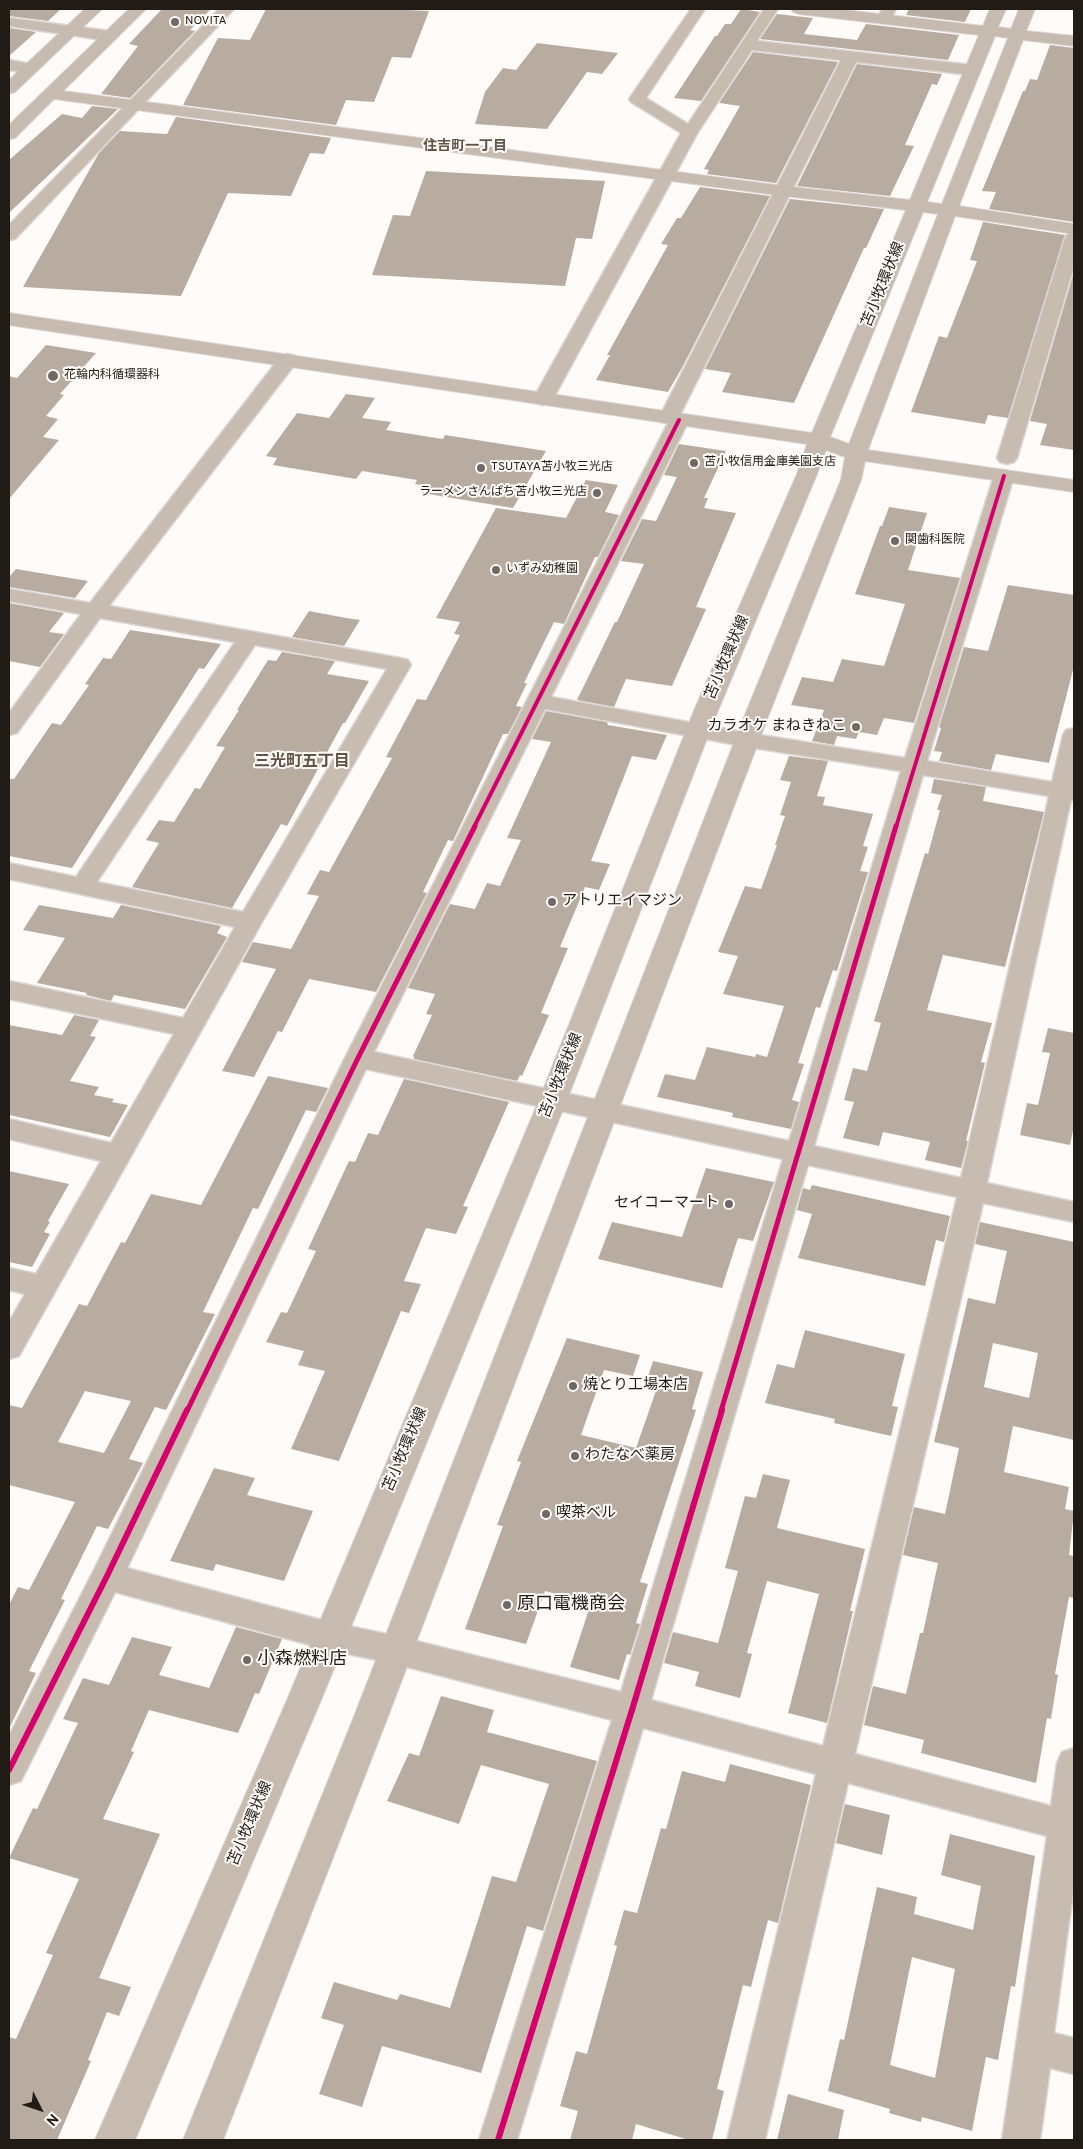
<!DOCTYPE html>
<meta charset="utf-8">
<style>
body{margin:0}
#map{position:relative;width:1083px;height:2149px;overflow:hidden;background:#fefbf9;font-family:Overpass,sans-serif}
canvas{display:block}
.frame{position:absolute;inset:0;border:10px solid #211b15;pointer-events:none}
.north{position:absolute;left:15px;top:2084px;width:50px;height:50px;-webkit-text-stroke:4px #fffbf8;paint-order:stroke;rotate:131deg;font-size:14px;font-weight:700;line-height:20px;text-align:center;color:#211b15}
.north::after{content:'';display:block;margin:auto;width:18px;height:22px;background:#211b15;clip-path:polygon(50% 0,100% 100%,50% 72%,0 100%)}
</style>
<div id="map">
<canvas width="1083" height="2149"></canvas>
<div class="frame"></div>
<div class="north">N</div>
</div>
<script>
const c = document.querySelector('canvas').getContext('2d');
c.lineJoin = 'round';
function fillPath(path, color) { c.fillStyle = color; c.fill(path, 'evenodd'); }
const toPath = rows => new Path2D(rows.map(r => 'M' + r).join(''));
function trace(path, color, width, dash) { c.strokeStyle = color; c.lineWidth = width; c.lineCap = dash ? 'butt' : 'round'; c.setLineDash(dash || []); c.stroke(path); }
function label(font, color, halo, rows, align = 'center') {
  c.font = font + ' Overpass,"Noto Sans JP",sans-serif'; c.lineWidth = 4; c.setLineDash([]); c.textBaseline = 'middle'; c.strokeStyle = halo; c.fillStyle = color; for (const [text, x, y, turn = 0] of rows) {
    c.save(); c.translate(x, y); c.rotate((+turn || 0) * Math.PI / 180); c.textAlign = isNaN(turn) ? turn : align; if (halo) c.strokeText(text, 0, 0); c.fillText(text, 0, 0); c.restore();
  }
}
fillPath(toPath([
 [9,9,61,9,48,21,9,16],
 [162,9,211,9,190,30,195,31,189,37,130,98,101,94,138,46,129,44],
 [266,9,387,9,429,11,411,58,392,57,374,102,346,100,336,125,183,105,218,38,250,40],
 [741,9,760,12,701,101,674,98,715,36,717,36,725,24,731,24],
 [909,9,971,9,965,22,906,15],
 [777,14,813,18,804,34,857,40,866,24,959,35,948,60,760,39],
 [9,28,36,32,9,56],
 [537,43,618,53,602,74,587,72,547,129,475,124,485,92,503,68,516,70],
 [1050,45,1074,48,1074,222,989,209,996,192,982,191,1023,91,1025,91,1030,79,1037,80],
 [753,52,838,62,776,183,707,174,709,170,704,169,740,106,719,103],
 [857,64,942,74,937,85,932,84,905,145,914,146,890,196,797,186],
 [92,106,118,109,9,213,9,160,62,114,82,118],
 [176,117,331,138,324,154,310,153,291,196,228,193,181,296,23,287,99,153,120,131,167,134],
 [426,171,605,181,592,239,576,238,565,286,372,275,393,215,410,216],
 [700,187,770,196,683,366,668,392,596,380,610,355,607,355,668,245,661,244,677,218,681,218],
 [790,199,884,209,866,248,864,248,794,403,722,392,731,373,705,369],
 [983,222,1065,235,1008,418,988,415,985,424,911,412,939,336,947,338,977,261,970,260],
 [1074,272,1074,450,1040,445,1047,424,1030,421],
 [46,345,96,353,60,394,64,395,46,416,58,419,43,437,59,440,9,499,9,376,17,378],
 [346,394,375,398,362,418,391,422,386,430,443,439,445,435,546,451,513,508,422,493,427,486,415,484,417,480,362,471,356,479,273,465,277,458,266,456,297,413,329,418],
 [679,444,726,451,704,498,708,498,704,508,736,513,696,607,706,609,672,686,626,679,614,707,577,700,615,622,617,622,644,564,621,561,642,519,656,521,677,477,664,475],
 [586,480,618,485,605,512,619,515,598,557,595,557,564,624,554,622,524,683,527,683,516,706,522,707,508,734,503,734,453,841,448,840,423,892,427,893,376,992,309,979,282,1032,278,1031,254,1077,222,1071,276,969,242,962,253,942,291,949,319,896,307,894,320,870,329,872,392,758,386,757,417,699,426,700,460,635,454,634,460,622,436,618,496,508,566,518],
 [889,507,927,513,908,570,960,578,914,723,884,718,877,735,859,732,856,739,837,736,834,745,812,741,824,710,791,705,802,677,833,682,842,659,884,666,905,604,855,594,880,526,882,526],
 [16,569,88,581,75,598,9,587,9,577],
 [1008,585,1074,595,1074,666,1049,763,996,754,991,770,939,761,942,752,934,751,941,728,939,727,964,647,988,651],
 [9,603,64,613,49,632,64,634,40,667,9,661],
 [309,611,346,618,360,620,344,646,292,637],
 [130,630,221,644,204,669,199,668,72,868,9,856,9,779,14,779,52,723,61,725,89,685,85,684,103,658,111,659],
 [282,652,335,661,327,674,369,681,345,723,343,723,287,826,281,824,232,908,132,887,159,843,146,840,159,820,174,822,195,788,200,789,225,747,216,746,239,710,237,710,268,660,276,661],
 [546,711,607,722,608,725,667,735,656,760,632,756,591,861,610,864,599,890,585,887,560,947,568,948,541,1013,549,1015,522,1076,520,1075,517,1081,414,1059,414,1057,413,1056,432,1015,426,1014,435,994,408,988,450,904,475,909,487,883,500,886,521,840,507,838,551,742,532,739],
 [789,756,828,761,817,796,825,797,823,805,873,814,863,846,868,847,860,871,868,872,837,971,833,970,820,1008,816,1007,798,1063,804,1064,792,1100,799,1102,791,1129,732,1117,733,1113,657,1097,665,1074,695,1080,707,1047,755,1057,756,1054,767,1057,784,1006,723,994,738,956,718,952,745,886,761,889,777,845,775,845,785,816,780,815,791,782,780,780],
 [934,779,986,787,983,801,1044,812,1005,967,943,955,927,1010,992,1023,981,1062,985,1063,966,1141,968,1141,961,1168,925,1160,930,1142,883,1132,879,1146,843,1138,854,1102,844,1100,853,1068,867,1071,881,1023,874,1021,925,853,928,854,940,810,937,810,942,795,931,793],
 [39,905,113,918,121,905,221,926,217,933,227,937,185,1009,114,995,111,1001,86,995,87,993,37,983,65,938,23,930],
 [74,1015,99,1020,90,1036,96,1037,70,1081,99,1087,94,1095,114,1099,112,1102,128,1105,110,1137,9,1115,9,1025,62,1035],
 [1048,1028,1074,1033,1074,1126,1070,1145,1020,1135,1027,1103,1038,1105,1050,1053,1042,1052],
 [268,1076,328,1088,316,1112,306,1110,258,1209,253,1208,203,1312,215,1314,166,1410,155,1407,129,1459,143,1463,108,1529,97,1526,61,1599,65,1600,29,1671,36,1673,9,1729,9,1605,18,1587,29,1590,75,1502,9,1485,9,1405,22,1408,79,1304,87,1306,121,1242,125,1243,151,1194,201,1205],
 [85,1391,131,1401,104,1453,58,1442],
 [404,1079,509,1102,463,1206,468,1207,456,1234,426,1228,404,1281,421,1284,409,1313,401,1311,339,1461,291,1449,325,1371,298,1365,304,1351,266,1342,281,1312,287,1313,316,1251,308,1249,349,1161,355,1162,368,1133,378,1135],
 [706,1168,774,1182,753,1241,738,1238,722,1288,598,1259,612,1222,682,1237],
 [9,1171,69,1184,48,1221,50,1222,44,1232,50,1234,32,1267,9,1262],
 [812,1185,950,1216,944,1242,936,1240,925,1286,798,1258,812,1214,797,1210,803,1188,810,1190],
 [980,1222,1074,1242,1074,1440,1013,1426,1004,1472,1069,1487,1065,1509,1074,1511,1069,1555,1074,1556,1074,1598,1069,1597,1055,1674,1058,1675,1051,1719,1047,1718,1036,1783,921,1753,924,1740,864,1725,873,1686,906,1694,920,1633,923,1633,938,1563,903,1555,914,1507,945,1514,959,1448,934,1442,968,1298,995,1304,1007,1251,975,1244],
 [993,1343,1038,1353,1029,1398,984,1387],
 [805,1330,905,1354,892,1406,898,1407,891,1436,834,1423,835,1419,765,1403,777,1364,794,1368],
 [567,1338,640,1355,633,1376,604,1370,581,1435,636,1448,657,1388,645,1386,653,1361,703,1372,692,1409,696,1410,640,1582,648,1584,636,1623,640,1624,630,1655,627,1654,619,1680,570,1667,591,1603,545,1591,526,1644,465,1629,503,1526,497,1525,521,1462,517,1461],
 [214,1468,255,1478,247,1495,313,1511,284,1581,216,1564,213,1571,170,1561],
 [763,1474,790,1480,777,1528,865,1549,850,1611,853,1611,827,1723,788,1713,819,1594,767,1581,747,1653,752,1654,740,1698,695,1686,699,1672,664,1663,673,1632,718,1643,738,1571,725,1568,745,1496,756,1498],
 [236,1627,282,1639,259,1694,255,1693,238,1733,149,1710,131,1751,134,1752,103,1819,160,1834,99,1978,131,1987,119,2016,107,2012,88,2060,91,2061,57,2140,9,2140,9,2037,16,2039,53,1955,46,1953,79,1879,9,1858,33,1808,37,1809,78,1723,63,1719,83,1678,109,1685,132,1637,172,1647,159,1675,209,1688],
 [441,1696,494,1710,487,1732,597,1761,543,1931,527,1926,481,2073,382,2046,362,2107,319,2094,344,2025,321,2018,334,1982,397,2000,400,1994,450,2008,492,1876,516,1882,549,1784,481,1765,459,1824,387,1801,409,1753,419,1756],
 [730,1764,811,1785,778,1923,768,1920,751,1987,743,1985,717,2089,724,2091,712,2140,689,2140,636,2124,632,2140,570,2140,578,2111,560,2106,576,2051,587,2054,617,1946,614,1945,624,1910,637,1913,661,1828,666,1829,682,1771,725,1782],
 [845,1804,890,1815,882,1855,836,1843],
 [950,1834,1035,1856,1015,1987,1011,1986,998,2060,986,2057,972,2131,922,2117,921,2122,889,2113,890,2109,828,2091,840,2039,844,2040,877,1887,917,1897,914,1914,973,1930,981,1886,941,1875],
 [912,1957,955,1969,935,2078,890,2065],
 [788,2094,844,2110,838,2140,777,2140]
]), '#b8aca0');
const street = toPath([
 [219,9,234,9,15,239,9,240,9,225,219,9],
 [691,9,705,9,646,98,688,124,764,9,778,9,757,41,972,65,977,67,980,70,977,73,972,75,856,62,680,415,686,416,689,420,551,697,748,733,905,758,994,476,997,472,1004,470,1011,472,1014,476,927,761,1052,782,1063,735,1066,730,1074,728,1074,800,1071,800,987,1183,1074,1202,1074,1222,983,1203,855,1754,1051,1806,1057,1763,1062,1752,1074,1748,1074,1885,1054,2033,1074,2038,1074,2074,1050,2068,1040,2140,1002,2140,1047,1836,848,1783,765,2140,727,2140,816,1774,643,1728,517,2140,479,2140,612,1720,396,1664,329,1650,115,1592,21,1781,9,1785,9,1736,96,1566,345,1058,668,423,662,422,659,418,841,60,752,50,698,132,553,399,550,403,543,405,536,403,533,399,681,133,631,102,629,99,691,9],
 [545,709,748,747,901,771,789,1141,374,1052,545,709],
 [923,775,1049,796,961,1178,814,1146,923,775],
 [366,1069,783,1159,621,1692,396,1636,329,1622,127,1568,366,1069],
 [808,1165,957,1197,823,1746,651,1700,808,1165],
 [882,9,896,9,889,22,884,23,879,22,877,19,882,9],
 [9,18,110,31,115,33,118,36,115,39,110,41,9,26,9,18],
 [9,60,36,65,39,68,36,71,31,73,9,70,9,60],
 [1074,233,1074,266,1017,458,1014,462,1007,464,1000,462,997,458,1065,238,1068,234,1074,233],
 [288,354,295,356,297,360,295,364,109,606,400,658,408,660,411,665,262,922,19,1356,9,1359,9,1322,25,1294,9,1290,9,1268,36,1274,101,1161,9,1139,9,1119,111,1143,174,1034,9,999,9,981,183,1018,235,927,9,879,9,863,76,877,235,642,100,618,17,733,9,735,9,713,81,614,9,601,9,589,90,603,281,356,288,354],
 [255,645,387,669,243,912,97,882,255,645]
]);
const secondary = toPath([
 [85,9,102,9,15,92,9,94,9,80,85,9],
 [129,9,146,9,63,91,784,186,910,200,979,35,799,14,793,12,791,9,837,9,983,26,990,9,1006,9,998,27,1011,29,1019,9,1035,9,1026,31,1074,36,1074,46,1023,40,959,206,1074,224,1074,234,955,216,868,450,1074,480,1074,492,865,461,861,480,766,722,387,1719,223,2140,183,2140,353,1719,742,722,841,480,845,457,826,450,817,474,717,713,567,1100,321,1700,135,2140,95,2140,287,1700,539,1100,693,713,797,474,807,444,9,325,9,313,812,433,906,210,784,196,54,99,15,138,9,139,9,125,129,9],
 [995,36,1008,38,942,204,927,202,995,36],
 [923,212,938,214,849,444,830,437,923,212]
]);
trace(street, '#dad7d5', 3);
trace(secondary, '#dad7d5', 2);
fillPath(street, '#c8bcb1');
fillPath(secondary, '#c7baae');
trace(toPath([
 [474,827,679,420],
 [896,827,1004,476]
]), '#d6006c', 4);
trace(toPath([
 [187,1411,358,1058,475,826],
 [721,1411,896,826]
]), '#d6006c', 5);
trace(toPath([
 [9,1770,107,1576,187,1410],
 [498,2140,632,1710,722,1410]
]), '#d6006c', 6);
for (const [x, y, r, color] of [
 [175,22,5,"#6e6965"],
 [53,376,6,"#6e6965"],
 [694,463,5,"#6e6965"],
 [481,468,5,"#6e6965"],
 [597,493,5,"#6e6965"],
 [895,541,5,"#6e6965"],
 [496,570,5,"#6e6965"],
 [856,727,5,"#6e6965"],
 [552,902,5,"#6e6965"],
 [729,1204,5,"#6e6965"],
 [573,1386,5,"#6e6965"],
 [575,1456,5,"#6e6965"],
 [546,1514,5,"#6e6965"],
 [507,1605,5,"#6e6965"],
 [247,1660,5,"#6e6965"]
]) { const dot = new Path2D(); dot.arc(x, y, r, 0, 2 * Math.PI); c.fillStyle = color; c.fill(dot); trace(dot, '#fffbf8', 2); }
label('12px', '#211b15', '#fffbf8', [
 ["NOVITA",185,22],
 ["花輪内科循環器科",64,376],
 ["苫小牧信用金庫美園支店",704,463],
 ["TSUTAYA苫小牧三光店",491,468],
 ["ラーメンさんぱち苫小牧三光店",587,493,"right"],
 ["関歯科医院",905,541],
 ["いずみ幼稚園",506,570]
], 'left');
label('bold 14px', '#615345', '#fffbf8', [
 ["住吉町一丁目",465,147]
]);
label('15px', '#211b15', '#fffbf8', [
 ["苫小牧環状線",884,285,-68],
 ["苫小牧環状線",728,658,-67],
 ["苫小牧環状線",562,1076,-68],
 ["苫小牧環状線",406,1450,-67],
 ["苫小牧環状線",251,1824,-67]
]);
label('15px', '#211b15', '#fffbf8', [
 ["カラオケ まねきねこ",846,727,"right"],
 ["アトリエイマジン",562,902],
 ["セイコーマート",719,1204,"right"],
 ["焼とり工場本店",583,1386],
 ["わたなべ薬房",585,1456],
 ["喫茶ベル",556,1514]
], 'left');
label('bold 16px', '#615345', '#fffbf8', [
 ["三光町五丁目",302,763]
]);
label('18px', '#211b15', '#fffbf8', [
 ["原口電機商会",517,1605],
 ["小森燃料店",257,1660]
], 'left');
</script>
